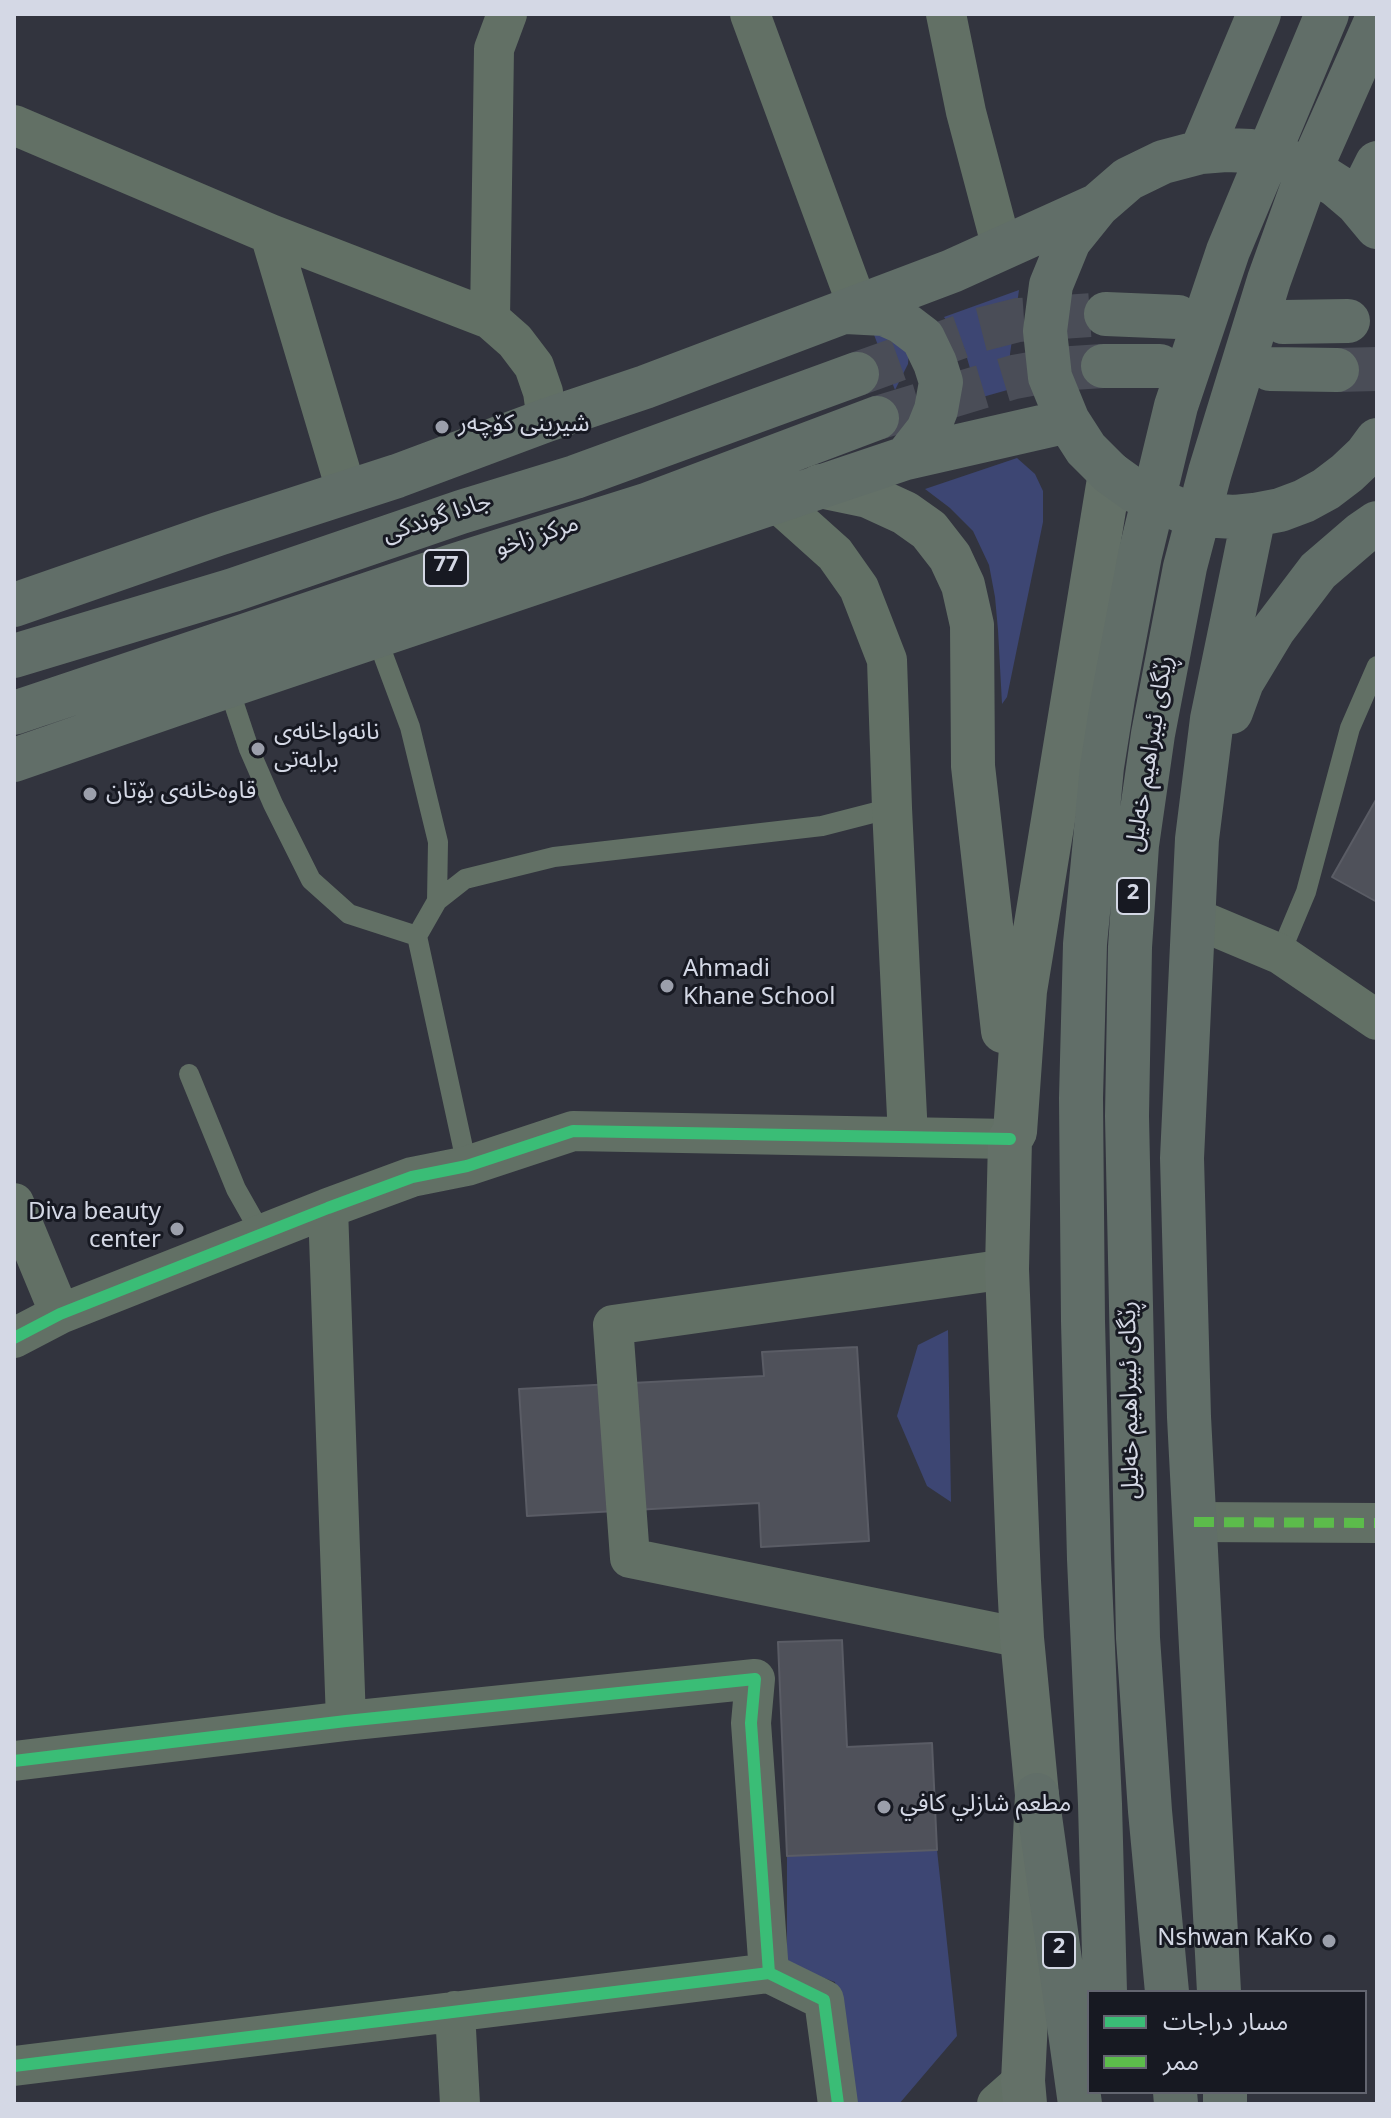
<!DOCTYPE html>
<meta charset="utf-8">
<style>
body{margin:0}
#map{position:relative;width:1391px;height:2118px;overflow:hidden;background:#32343e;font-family:Georgia,"Noto Sans Arabic",serif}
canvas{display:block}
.frame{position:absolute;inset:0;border:16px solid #d4d8e5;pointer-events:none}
.legend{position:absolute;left:1087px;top:1990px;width:280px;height:104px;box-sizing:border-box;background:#171922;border:2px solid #636570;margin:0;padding:10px 14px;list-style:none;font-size:24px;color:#d4d8e5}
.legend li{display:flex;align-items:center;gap:16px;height:40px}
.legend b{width:40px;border:2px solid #636570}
</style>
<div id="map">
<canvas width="1391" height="2118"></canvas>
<div class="frame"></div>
<ul class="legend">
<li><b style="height:10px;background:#3abd76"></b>مسار دراجات</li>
<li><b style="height:10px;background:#5cbc4b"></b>ممر</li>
</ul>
</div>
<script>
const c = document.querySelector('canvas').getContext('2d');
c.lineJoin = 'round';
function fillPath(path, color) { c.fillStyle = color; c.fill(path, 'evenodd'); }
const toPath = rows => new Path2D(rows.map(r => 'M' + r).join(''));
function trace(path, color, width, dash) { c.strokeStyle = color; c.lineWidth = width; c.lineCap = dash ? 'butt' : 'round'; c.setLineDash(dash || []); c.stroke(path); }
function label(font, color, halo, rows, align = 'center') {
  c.font = font + ' Georgia,"Noto Sans Arabic",serif'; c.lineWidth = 6; c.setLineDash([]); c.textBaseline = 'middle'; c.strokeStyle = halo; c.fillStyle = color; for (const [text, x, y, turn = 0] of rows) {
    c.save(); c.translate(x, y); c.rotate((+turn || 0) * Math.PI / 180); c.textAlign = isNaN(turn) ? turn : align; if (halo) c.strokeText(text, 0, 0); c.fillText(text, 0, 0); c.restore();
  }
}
fillPath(toPath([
 [1019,290,1010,354,1011,389,972,400,972,375,964,348,944,317],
 [868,319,909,352,908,364,895,390],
 [1017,458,1035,474,1043,491,1043,522,1007,697,1002,704,998,630,995,597,989,565,973,531,950,508,925,489],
 [948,1330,951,1502,927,1486,897,1416,918,1345],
 [937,1850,957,2036,899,2104,853,2104,835,1982,787,1965,787,1856]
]), '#3d4673');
const building = toPath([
 [1377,798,1377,902,1332,877,1377,798],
 [857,1347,869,1541,761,1547,759,1503,527,1516,519,1389,764,1376,762,1352,857,1347],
 [842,1640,847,1747,932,1743,937,1850,787,1856,778,1642,842,1640]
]);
fillPath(building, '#4f515a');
trace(building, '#5a5c65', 2);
trace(toPath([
 [1337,370,1377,369],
 [857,374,979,330,1018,320,1106,314],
 [877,418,1014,377,1058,369,1103,366]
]), '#4a4d57', 44, [44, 22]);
trace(toPath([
 [376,636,410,727,438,842,437,901],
 [228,686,249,749,273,804,311,880,349,914,417,936],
 [1280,954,1306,892,1350,728,1377,666],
 [189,1074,236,1189,262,1235],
 [467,1166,417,936,437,901,465,879,554,857,822,826,892,808]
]), '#627065', 20);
trace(toPath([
 [750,14,858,307],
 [946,14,966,112,1002,248],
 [14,125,270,234,490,319,515,341,534,366,543,392,547,420],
 [270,234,347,493],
 [490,319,494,49,507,14],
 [777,502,835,554,859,588,887,660,892,808,908,1137],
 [1192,917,1280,954,1377,1020],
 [14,1203,60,1314],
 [328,1208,346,1721],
 [1007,1269,613,1325,630,1558,1022,1638],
 [14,1338,60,1314,328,1208,412,1177,467,1166,573,1131,1010,1139],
 [1194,1522,1377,1523],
 [14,1761,346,1721,755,1679,751,1723,769,1973,824,2000,838,2104],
 [455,2011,460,2104],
 [14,2066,769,1973],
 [997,2104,1023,2081]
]), '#627065', 40);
trace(toPath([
 [820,486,868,496,905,513,929,530,950,557,963,585,972,625,973,766,1003,1031],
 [1025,2104,1023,2081,1037,1795,1022,1638,1019,1581,1007,1269,1010,1139,1015,1132,1025,991,1110,473]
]), '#647168', 44);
trace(toPath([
 [1201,152,1259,14],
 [1357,203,1377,163],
 [1377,227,1357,203,1337,186,1315,172,1275,156,1251,151,1226,150,1201,152,1163,162,1128,179,1098,205,1069,241,1051,285,1045,331,1050,377,1068,421,1086,449,1110,473,1135,491,1180,510,1201,515,1235,517,1254,515,1280,510,1304,501,1326,489,1347,473,1366,455,1377,440],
 [846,312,884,314,902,322,923,338,935,363,941,382,936,410,928,430,906,458],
 [1106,314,1178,317],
 [1283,322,1348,321],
 [1103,366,1160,366],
 [1270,369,1337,370],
 [14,605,218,534,397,476,547,420,645,387,952,271,1098,205],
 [14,656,233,590,461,512,575,477,857,374],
 [1231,712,1242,682,1274,629,1318,571,1361,534,1377,523],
 [14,713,452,566,646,505,877,418],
 [14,760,228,686,906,458,1068,421],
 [1037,1795,1080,2104],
 [1105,1992,1100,1804,1089,1559,1083,1321,1081,1098,1085,944,1102,767,1113,698,1140,555,1176,406,1228,251,1327,14],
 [1167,1992,1150,1811,1138,1638,1127,1116,1130,947,1137,845,1153,734,1185,567,1210,472,1269,280,1302,188,1377,19],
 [1219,1992,1189,1417,1182,1158,1197,839,1212,719,1254,515],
 [1175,2092,1176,2104],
 [1225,2092,1225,2104]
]), '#616e68', 44);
trace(toPath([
 [1194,1522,1377,1523]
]), '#5cbc4b', 10, [20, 10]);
trace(toPath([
 [14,1338,60,1314,328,1208,412,1177,467,1166,573,1131,1010,1139],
 [14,1761,346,1721,755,1679,751,1723,769,1973,824,2000,838,2104],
 [14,2066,769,1973]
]), '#3abd76', 12);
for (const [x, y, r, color] of [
 [442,427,8,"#9b9fab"],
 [258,749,8,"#9b9fab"],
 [90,794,8,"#9b9fab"],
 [667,986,8,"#9b9fab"],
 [177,1229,8,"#9b9fab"],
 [884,1807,8,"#9b9fab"],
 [1329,1941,8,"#9b9fab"]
]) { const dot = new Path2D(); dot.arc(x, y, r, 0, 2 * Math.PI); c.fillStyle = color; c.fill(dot); trace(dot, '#171922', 3); }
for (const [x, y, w] of [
 [446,568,44],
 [1133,896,32],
 [1059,1950,32]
]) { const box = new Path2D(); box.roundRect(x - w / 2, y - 18, w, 36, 6); c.fillStyle = '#171922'; c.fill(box); trace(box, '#d4d8e5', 2); }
label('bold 22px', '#d4d8e5', null, [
 ["77",446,568],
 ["2",1133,896],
 ["2",1059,1950]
]);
label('24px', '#d4d8e5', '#171922', [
 ["شیرینی کۆچەر",458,427],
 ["نانەواخانەی",274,735],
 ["برایەتی",274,763],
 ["قاوەخانەی بۆتان",106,794],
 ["Ahmadi",683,972],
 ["Khane School",683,1000],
 ["Diva beauty",161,1215,"right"],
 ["center",161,1243,"right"],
 ["مطعم شازلي كافي",900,1807],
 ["Nshwan KaKo",1313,1941,"right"]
], 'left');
label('24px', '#d4d8e5', '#171922', [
 ["جادا گوندکی",438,521,-18],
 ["مركز زاخو",538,539,-18],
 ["ڕێگای ئیبراهیم خەلیل",1153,754,-81],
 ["ڕێگای ئیبراهیم خەلیل",1133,1400,-91]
]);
</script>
